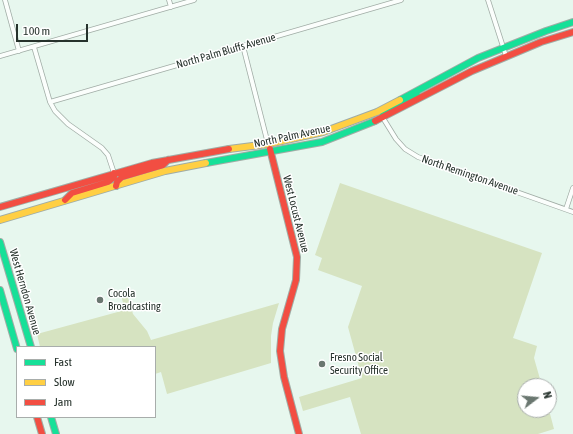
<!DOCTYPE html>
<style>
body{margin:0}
#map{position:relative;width:573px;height:434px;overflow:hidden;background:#e7f7ee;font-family:"Asap Condensed",sans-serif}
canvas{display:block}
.legend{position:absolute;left:16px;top:346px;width:140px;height:72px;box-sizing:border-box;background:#fff;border:1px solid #a8adab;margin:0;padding:5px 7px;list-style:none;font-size:12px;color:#26322c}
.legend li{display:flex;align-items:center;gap:8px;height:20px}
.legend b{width:20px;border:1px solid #a8adab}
.north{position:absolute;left:517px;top:378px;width:40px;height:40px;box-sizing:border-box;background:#fff;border:1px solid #a8adab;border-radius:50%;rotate:74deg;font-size:11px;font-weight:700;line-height:16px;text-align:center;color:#26322c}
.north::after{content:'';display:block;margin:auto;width:14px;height:18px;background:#6a7770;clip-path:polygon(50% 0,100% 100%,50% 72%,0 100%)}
.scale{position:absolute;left:16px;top:24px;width:72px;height:18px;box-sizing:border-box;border:2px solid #26322c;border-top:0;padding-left:5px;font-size:12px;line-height:14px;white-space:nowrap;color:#26322c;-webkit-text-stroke:3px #fff;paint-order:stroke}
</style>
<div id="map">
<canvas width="573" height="434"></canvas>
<ul class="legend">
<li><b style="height:5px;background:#16e098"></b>Fast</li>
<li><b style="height:5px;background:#ffcf43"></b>Slow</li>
<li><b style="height:5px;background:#f24e42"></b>Jam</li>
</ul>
<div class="north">N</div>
<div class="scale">100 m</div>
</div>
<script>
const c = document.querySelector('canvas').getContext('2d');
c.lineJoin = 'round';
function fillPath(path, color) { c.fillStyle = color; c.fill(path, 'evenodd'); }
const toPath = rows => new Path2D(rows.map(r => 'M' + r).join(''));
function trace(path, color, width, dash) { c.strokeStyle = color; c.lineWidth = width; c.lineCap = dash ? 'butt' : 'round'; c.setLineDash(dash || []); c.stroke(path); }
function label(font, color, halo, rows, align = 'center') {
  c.font = font + ' "Asap Condensed",sans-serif'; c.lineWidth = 3; c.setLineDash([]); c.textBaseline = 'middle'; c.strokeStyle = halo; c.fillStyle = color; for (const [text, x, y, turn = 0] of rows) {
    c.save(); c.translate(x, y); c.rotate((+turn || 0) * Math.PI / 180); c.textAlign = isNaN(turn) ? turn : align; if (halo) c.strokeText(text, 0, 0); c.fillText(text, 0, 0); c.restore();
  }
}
fillPath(toPath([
 [340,183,542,253,513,338,537,346,534,358,542,386,525,386,525,410,549,410,554,429,538,434,361,434,350,397,303,411,299,397,362,378,348,327,362,286,318,270,322,258,315,255],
 [126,291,133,314,147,331,151,340,279,303,273,323,271,336,271,363,167,394,161,372,155,374,155,347,40,347,37,334,125,310,120,292]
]), '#d6e3c1');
const street = toPath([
 [5,0,19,51],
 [169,0,171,7],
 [488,0,506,56],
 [243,46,268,144],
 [34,47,50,102,55,111,68,124,102,148,108,155,114,173],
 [0,56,194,0],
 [50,102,401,0],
 [383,118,396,139,405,149,418,157,573,212],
 [566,209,573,188]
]);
const fast = toPath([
 [400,100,478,58,546,31,573,22],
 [383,115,417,95],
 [206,163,322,142,375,121],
 [0,242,31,347],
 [0,290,17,349],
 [51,417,56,434]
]);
const slow = toPath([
 [229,149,268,144,323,132,377,112,400,100],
 [0,220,165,171,206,163]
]);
const jam = toPath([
 [375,121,472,71,541,42,573,32],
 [270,149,297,257,296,280,282,329,280,351,284,377,299,434],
 [116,186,117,182,122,177,163,165,168,160],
 [65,200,72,193,108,182,114,177,114,173],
 [0,207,152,163,229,149],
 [37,417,42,434]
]);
trace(street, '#a0aca5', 5.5);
trace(fast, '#a0aca5', 8);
trace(slow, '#a0aca5', 8);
trace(jam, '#a0aca5', 8);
trace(street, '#fbfefc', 4);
trace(fast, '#16e098', 6);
trace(slow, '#ffcf43', 6);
trace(jam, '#f24e42', 6);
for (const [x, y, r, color] of [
 [100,300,4,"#6a7770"],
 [322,364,4,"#6a7770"]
]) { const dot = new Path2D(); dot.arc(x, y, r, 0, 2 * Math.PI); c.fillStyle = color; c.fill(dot); trace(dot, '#fff', 1.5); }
label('11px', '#26322c', '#fff', [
 ["North Palm Bluffs Avenue",226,51,-16],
 ["North Palm Avenue",292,136,-12],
 ["North Remington Avenue",470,175,19],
 ["West Locust Avenue",296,214,76],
 ["West Herndon Avenue",25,292,74]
]);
label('11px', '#26322c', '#fff', [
 ["Cocola",108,294],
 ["Broadcasting",108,307],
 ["Fresno Social",330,358],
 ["Security Office",330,371]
], 'left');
</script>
